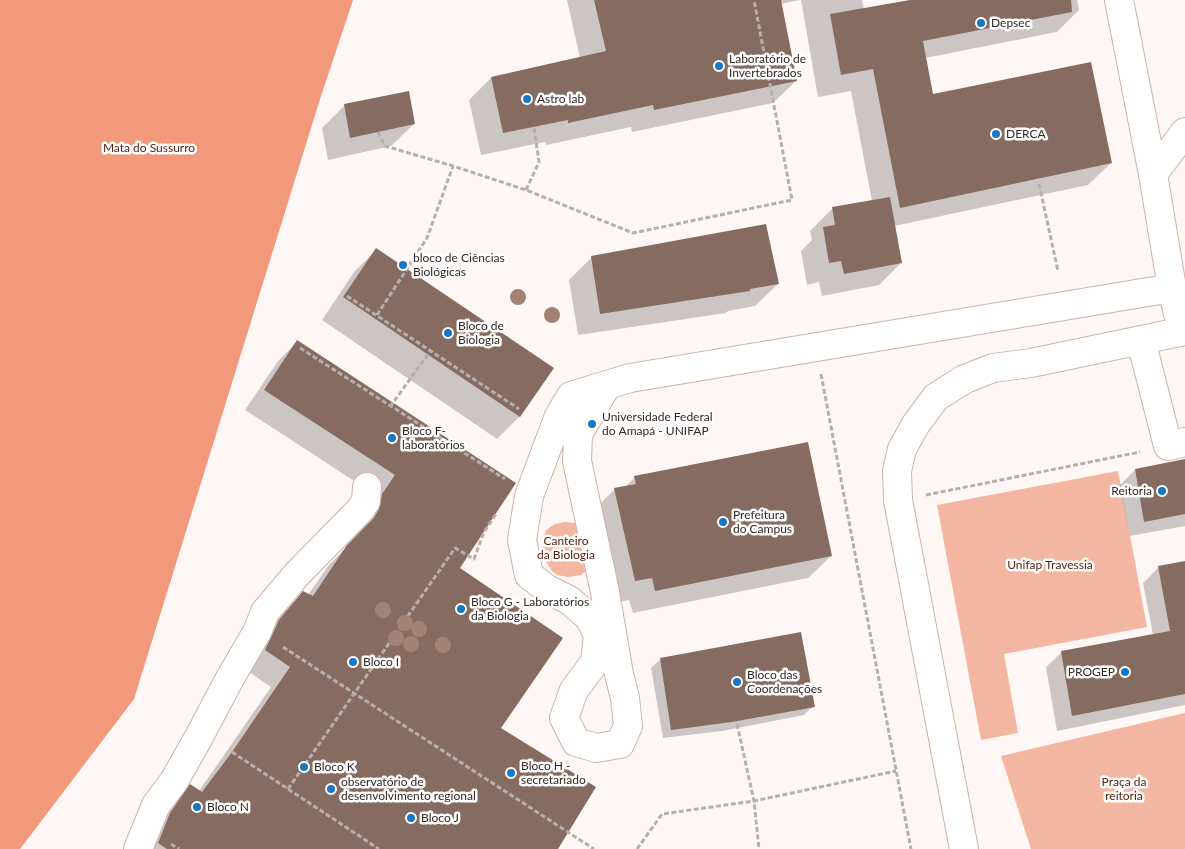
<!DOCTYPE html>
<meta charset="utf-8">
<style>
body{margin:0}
canvas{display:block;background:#fef7f5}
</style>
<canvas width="1185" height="849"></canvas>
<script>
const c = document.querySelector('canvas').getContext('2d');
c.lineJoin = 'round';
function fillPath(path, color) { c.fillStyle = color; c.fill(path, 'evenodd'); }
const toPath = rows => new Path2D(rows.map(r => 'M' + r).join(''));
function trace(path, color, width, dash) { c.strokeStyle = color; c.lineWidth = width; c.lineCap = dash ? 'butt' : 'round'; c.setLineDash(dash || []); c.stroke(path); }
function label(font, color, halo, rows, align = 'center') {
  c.font = font + ' Lato,sans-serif'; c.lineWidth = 5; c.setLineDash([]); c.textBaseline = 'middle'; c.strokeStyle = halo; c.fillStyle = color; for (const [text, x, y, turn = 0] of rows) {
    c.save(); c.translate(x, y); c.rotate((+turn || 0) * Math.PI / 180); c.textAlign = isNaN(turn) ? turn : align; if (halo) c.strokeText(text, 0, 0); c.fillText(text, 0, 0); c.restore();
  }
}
fillPath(toPath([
 [1118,471,1147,627,1004,654,1018,733,981,740,937,505],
 [565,522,574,523,584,530,587,570,581,575,568,577,557,575,552,571,546,562,543,541,546,530,555,524],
 [1185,713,1185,849,1031,849,1001,756]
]), '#f3b6a1');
fillPath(toPath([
 [0,0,353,0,320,99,134,699,20,849,0,849]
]), '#f2997b');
fillPath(toPath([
 [567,0,800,0,780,4,796,81,773,103,632,132,631,127,546,145,545,142,481,155,469,100,491,78,580,58],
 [801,0,862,0,864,10,916,0,1077,0,1079,10,1057,32,925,58,932,95,1111,163,1088,185,894,226,901,263,879,285,822,296,819,282,807,285,801,251,812,240,810,231,833,208,872,201,851,91,818,97],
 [345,105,414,124,391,146,328,160,322,128],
 [376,250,552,369,519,417,497,439,322,320,354,272],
 [592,257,778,284,755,306,728,311,726,313,578,335,569,280],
 [297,342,515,483,458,569,500,728,555,849,144,849,171,806,190,786,199,791,271,687,246,670,259,641,283,613,303,593,308,595,328,566,353,540,360,530,363,515,376,495,245,410,278,361],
 [1185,460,1185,526,1130,536,1120,485,1135,470],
 [635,477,831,556,808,578,633,613,629,600,613,603,592,512,615,489,624,488],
 [1185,563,1185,705,1057,731,1046,667,1062,652,1153,635,1143,583,1158,568],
 [661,659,813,706,804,715,722,731,663,738,651,668]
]), '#0003');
fillPath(toPath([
 [594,0,781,0,797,81,654,110,653,105,568,123,568,120,503,133,491,77,606,51],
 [910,0,1071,0,1072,12,923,41,933,94,1091,62,1112,163,900,208,873,69,841,75,830,14],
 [409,91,415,124,350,138,344,104],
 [890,197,902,263,844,274,841,261,829,263,823,227,835,225,832,207],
 [766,224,779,284,750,289,750,291,600,314,591,256],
 [376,248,554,368,520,417,343,297],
 [297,340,516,483,460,568,563,638,501,728,596,787,558,849,167,849,158,843,170,813,190,784,202,792,232,752,290,667,265,650,279,620,303,591,313,596,347,545,373,519,379,509,382,494,395,475,264,390],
 [808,442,832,556,655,591,652,578,635,581,614,488,636,484,634,476],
 [1185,459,1185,514,1144,522,1135,469],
 [1185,561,1185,694,1072,716,1061,651,1170,631,1158,566],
 [801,632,815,707,732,722,671,730,660,658]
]), '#866b61');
const minor = toPath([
 [1119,0,1153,174,1172,288],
 [1153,174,1185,132],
 [1141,340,1168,446,1185,442],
 [607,385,578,434,577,461,605,592,619,674,625,698,628,726,620,744,596,748,576,742,564,718,574,690,595,662,598,635,589,617,569,600,547,589,529,575,522,540,529,496,559,416,571,396,607,385,630,378,1172,288,1182,331],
 [138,849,156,805,174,781,200,735,229,680,257,632,265,612,298,573,360,510,366,501,367,487],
 [964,849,898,500,897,471,902,449,916,424,936,397,965,379,993,368,1031,363,1185,331]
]);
trace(minor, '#d0b2a8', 30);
trace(toPath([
 [378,132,385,146,453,166,526,190,633,233,792,200,754,0],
 [1039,184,1058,271],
 [526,190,539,162,534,127],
 [347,296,519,409],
 [377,315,427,238,453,166],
 [300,348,505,479],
 [821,374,911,849],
 [390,407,431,350],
 [926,495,1140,452],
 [283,647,594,849],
 [737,724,754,801,759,849],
 [232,752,379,849],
 [288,789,455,548,474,559,484,532,496,514],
 [171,844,179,849],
 [637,849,662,814,754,801,896,771]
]), '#b8afad', 3, [5, 2.5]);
trace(minor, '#fff', 28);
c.fillStyle = '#a38276';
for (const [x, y] of [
 [518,297],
 [552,315],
 [383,610],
 [405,623],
 [419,629],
 [396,638],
 [411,644],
 [443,645]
]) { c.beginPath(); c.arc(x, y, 8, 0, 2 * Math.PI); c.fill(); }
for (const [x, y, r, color] of [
 [981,23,5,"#1876c3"],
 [719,66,5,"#1876c3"],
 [527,99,5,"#1876c3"],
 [996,134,5,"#1876c3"],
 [403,265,5,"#1876c3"],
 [448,333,5,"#1876c3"],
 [592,424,5,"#1876c3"],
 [392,438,5,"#1876c3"],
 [1162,491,5,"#1876c3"],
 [723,522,5,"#1876c3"],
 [461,609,5,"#1876c3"],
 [353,662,5,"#1876c3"],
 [1125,672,5,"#1876c3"],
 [737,682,5,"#1876c3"],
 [304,767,5,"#1876c3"],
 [511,773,5,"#1876c3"],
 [331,789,5,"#1876c3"],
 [197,807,5,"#1876c3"],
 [411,818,5,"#1876c3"]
]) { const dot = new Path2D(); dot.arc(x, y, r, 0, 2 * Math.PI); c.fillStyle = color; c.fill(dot); trace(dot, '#fff', 2); }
label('12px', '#332824', '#fff', [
 ["Depsec",991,23],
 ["Laboratório de",729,59],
 ["Invertebrados",729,73],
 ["Astro lab",537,99],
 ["DERCA",1006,134],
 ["bloco de Ciências",413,258],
 ["Biológicas",413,272],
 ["Bloco de",458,326],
 ["Biologia",458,340],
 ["Universidade Federal",602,417],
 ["do Amapá - UNIFAP",602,431],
 ["Bloco F-",402,431],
 ["laboratórios",402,445],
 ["Reitoria",1152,491,"right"],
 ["Prefeitura",733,515],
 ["do Campus",733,529],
 ["Bloco G - Laboratórios",471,602],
 ["da Biologia",471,616],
 ["Bloco I",363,662],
 ["PROGEP",1115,672,"right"],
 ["Bloco das",747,675],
 ["Coordenações",747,689],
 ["Bloco H -",521,766],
 ["secretariado",521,780],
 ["Bloco K",314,767],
 ["observatório de",341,782],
 ["desenvolvimento regional",341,796],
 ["Bloco N",207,807],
 ["Bloco J",421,818]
], 'left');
label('12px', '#59220e', '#fff', [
 ["Mata do Sussurro",149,148],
 ["Canteiro",566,541],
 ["da Biologia",566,555],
 ["Unifap Travessia",1050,565],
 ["Praça da",1124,782],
 ["reitoria",1124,796]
]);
</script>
